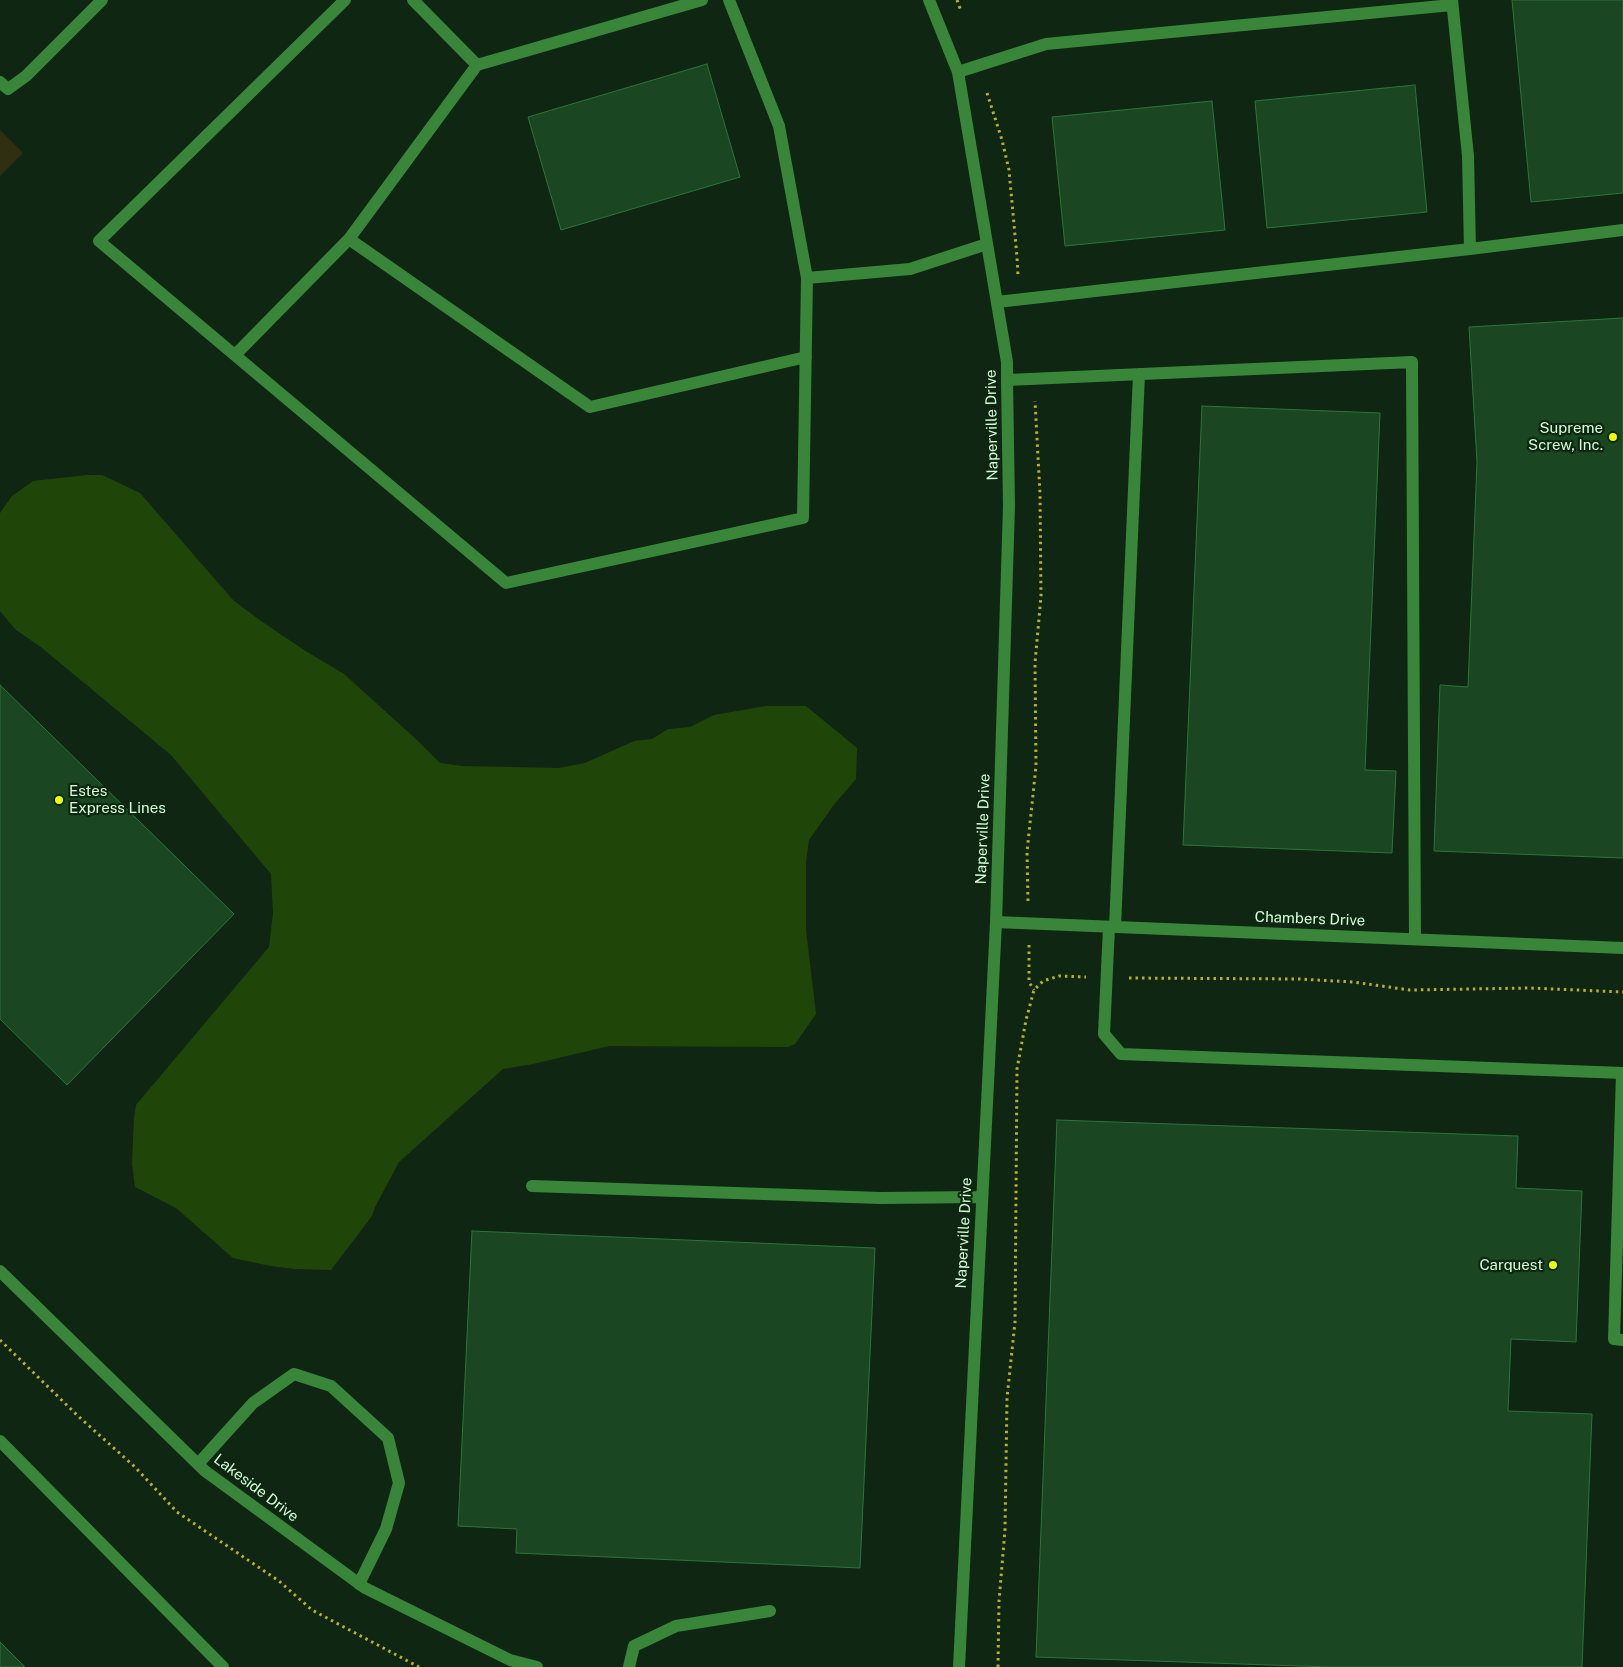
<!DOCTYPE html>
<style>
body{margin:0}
canvas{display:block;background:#0e2612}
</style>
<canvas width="1623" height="1667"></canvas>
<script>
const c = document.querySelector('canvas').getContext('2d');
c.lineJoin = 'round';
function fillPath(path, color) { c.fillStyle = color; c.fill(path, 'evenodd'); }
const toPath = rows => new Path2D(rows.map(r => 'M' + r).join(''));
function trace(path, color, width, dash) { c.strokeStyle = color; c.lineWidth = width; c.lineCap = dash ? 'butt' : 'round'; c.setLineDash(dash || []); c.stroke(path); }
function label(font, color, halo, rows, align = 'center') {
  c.font = font + ' "Public Sans",sans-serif'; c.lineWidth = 4.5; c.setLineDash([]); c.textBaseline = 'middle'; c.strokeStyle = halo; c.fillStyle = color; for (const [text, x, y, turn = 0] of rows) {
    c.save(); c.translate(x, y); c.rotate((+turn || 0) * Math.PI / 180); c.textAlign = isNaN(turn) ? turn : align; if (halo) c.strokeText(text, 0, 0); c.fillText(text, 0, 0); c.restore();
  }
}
fillPath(toPath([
 [0,130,23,153,0,176]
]), '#302f11');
fillPath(toPath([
 [87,475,102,475,140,493,233,600,261,621,304,650,344,674,417,740,440,763,462,766,559,768,585,763,634,741,652,739,668,729,690,727,714,715,766,706,806,706,857,748,856,779,833,806,809,840,806,862,806,930,816,1014,795,1044,788,1047,609,1046,533,1064,503,1069,399,1162,375,1207,372,1216,331,1270,295,1269,271,1266,233,1258,176,1208,135,1187,132,1164,134,1118,136,1105,269,947,273,913,271,874,171,755,42,648,15,629,0,611,0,513,12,496,33,481]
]), '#204509');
const building = toPath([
 [1512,0,1623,0,1623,193,1531,202,1512,0],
 [707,64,740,177,561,230,528,117,707,64],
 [1415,85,1427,212,1267,228,1255,101,1415,85],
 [1212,101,1225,230,1065,246,1052,117,1212,101],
 [1623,318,1623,858,1434,851,1440,685,1468,687,1477,462,1469,327,1623,318],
 [1202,406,1380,413,1365,770,1396,771,1392,853,1183,845,1202,406],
 [0,685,234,914,67,1085,0,1019,0,685],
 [1057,1120,1518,1136,1516,1188,1582,1191,1576,1342,1511,1339,1508,1411,1592,1414,1582,1667,1329,1667,1036,1657,1057,1120],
 [472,1231,875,1248,860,1568,516,1553,517,1529,458,1526,472,1231],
 [0,1642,25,1667,0,1667,0,1642]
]);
fillPath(building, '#1a4722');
trace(building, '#2c7439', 1);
trace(toPath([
 [957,0,961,11],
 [987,93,1002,140,1009,170,1017,257,1018,276],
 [1028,901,1027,852,1036,766,1035,663,1041,596,1040,494,1035,401],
 [1029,945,1029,982,1034,990],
 [1129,978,1299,979,1353,982,1410,990,1530,988,1623,992],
 [0,1340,78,1416,135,1467,177,1512,279,1581,312,1610,419,1667],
 [998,1667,999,1601,1005,1530,1007,1398,1015,1322,1017,1069,1026,1020,1034,990,1043,981,1059,976,1086,977]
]), '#baaf2d', 3, [2.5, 4]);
trace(toPath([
 [345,0,99,241,506,583,803,518,807,278],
 [413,0,477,65],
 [702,0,477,65,349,239,590,407,806,357],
 [729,0,779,126,807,278,910,269,987,244],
 [929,0,958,72,1007,362,1007,380,1009,506,996,922,959,1667],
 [1452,0,1468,156,1470,249],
 [958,72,1046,44,1452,5],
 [0,82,8,89,26,76,102,0],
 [997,302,1470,249,1623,230],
 [235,355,349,239],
 [1007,380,1412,362,1415,939],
 [996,922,1623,948],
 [1109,927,1104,1034,1121,1054,1623,1073],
 [1115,927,1139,374],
 [1622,1073,1614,1339,1623,1340],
 [532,1186,880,1198,982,1197],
 [0,1271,205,1471,365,1588,510,1660,537,1667],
 [0,1441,223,1667],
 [198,1464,253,1403,294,1374,331,1386,388,1438,399,1483,386,1529,359,1584],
 [629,1667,634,1646,676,1626,770,1611]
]), '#39863a', 12);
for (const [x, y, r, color] of [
 [1613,437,5,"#eaff00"],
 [59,800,5,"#eaff00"],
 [1553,1265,5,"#eaff00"]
]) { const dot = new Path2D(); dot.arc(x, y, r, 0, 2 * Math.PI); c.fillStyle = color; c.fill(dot); trace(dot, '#0e2612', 2); }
label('15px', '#d4ffd8', '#0e2612', [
 ["Naperville Drive",992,425,-91],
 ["Naperville Drive",983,829,-88],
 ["Chambers Drive",1310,919,2],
 ["Naperville Drive",964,1233,-87],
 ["Lakeside Drive",256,1488,37]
]);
label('15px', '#d4ffd8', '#0e2612', [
 ["Supreme",1603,428],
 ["Screw, Inc.",1603,445],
 ["Estes",69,791,"left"],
 ["Express Lines",69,808,"left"],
 ["Carquest",1543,1265]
], 'right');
</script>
